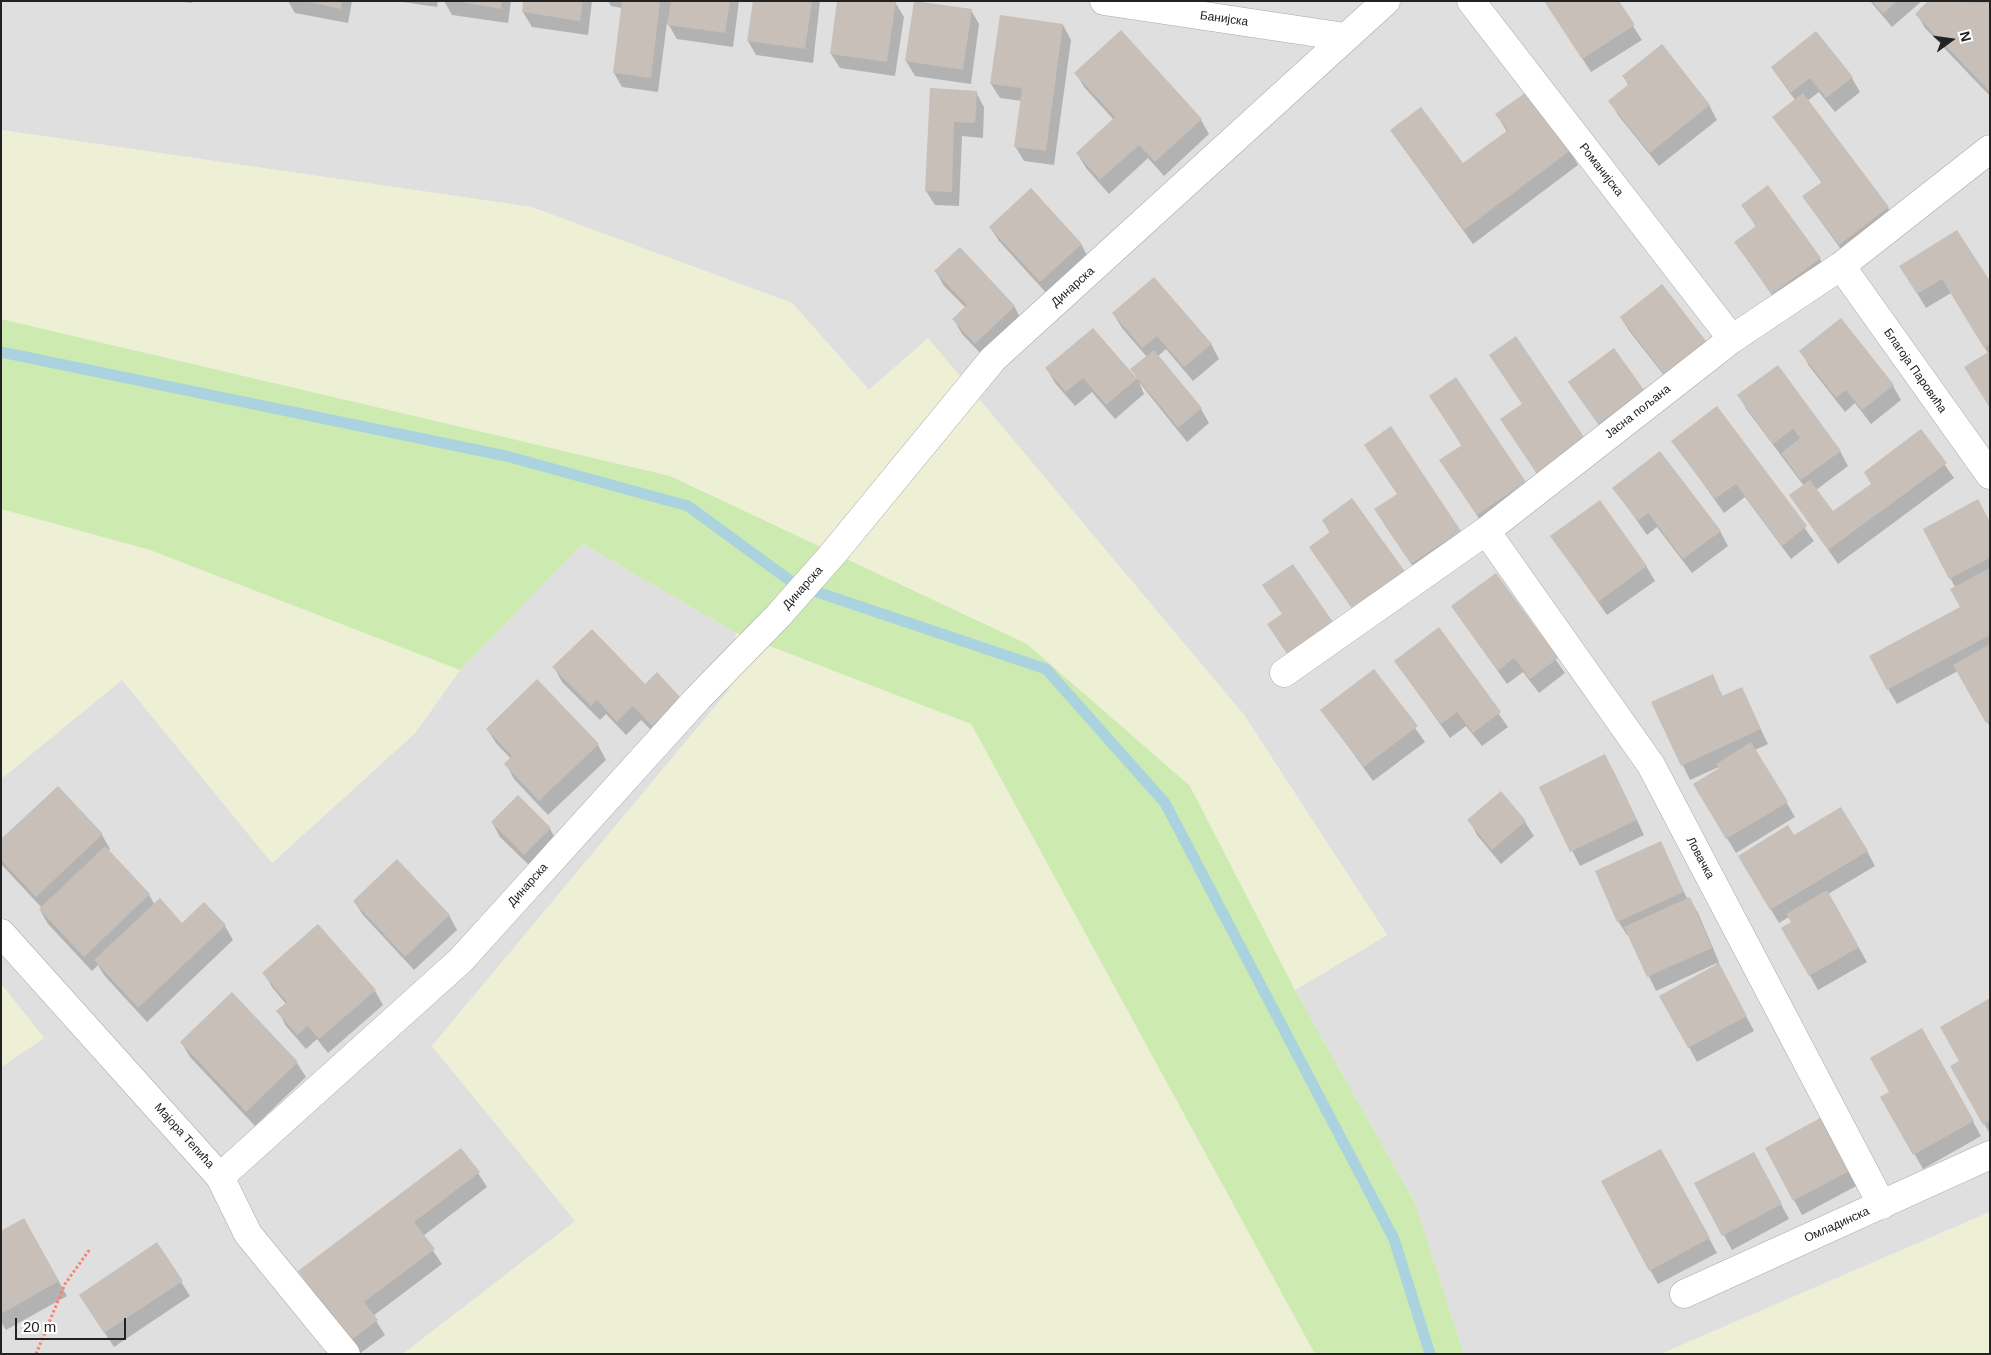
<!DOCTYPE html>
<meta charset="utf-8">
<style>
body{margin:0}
#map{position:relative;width:1991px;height:1355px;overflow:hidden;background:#f2efe9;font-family:Helvetica,sans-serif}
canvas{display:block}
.frame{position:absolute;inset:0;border:2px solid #222;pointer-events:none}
.north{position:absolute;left:1926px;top:15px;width:50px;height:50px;-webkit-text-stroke:4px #fff;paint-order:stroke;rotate:76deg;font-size:14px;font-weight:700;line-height:20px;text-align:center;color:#222}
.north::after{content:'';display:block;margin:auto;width:18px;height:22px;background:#222;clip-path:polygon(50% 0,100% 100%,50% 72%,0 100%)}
.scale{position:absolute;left:15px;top:1318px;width:111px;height:22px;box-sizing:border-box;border:2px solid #222;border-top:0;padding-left:6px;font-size:15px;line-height:18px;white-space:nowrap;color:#222;-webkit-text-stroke:4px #fff;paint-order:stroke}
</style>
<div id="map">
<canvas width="1991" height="1355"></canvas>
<div class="frame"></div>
<div class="north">N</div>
<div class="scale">20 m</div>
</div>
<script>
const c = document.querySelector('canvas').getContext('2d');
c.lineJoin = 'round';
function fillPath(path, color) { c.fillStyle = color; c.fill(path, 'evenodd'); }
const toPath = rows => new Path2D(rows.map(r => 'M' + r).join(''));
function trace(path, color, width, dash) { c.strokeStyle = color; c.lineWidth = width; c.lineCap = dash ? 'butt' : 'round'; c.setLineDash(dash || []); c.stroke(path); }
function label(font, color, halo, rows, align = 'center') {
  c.font = font + ' Helvetica,sans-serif'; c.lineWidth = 5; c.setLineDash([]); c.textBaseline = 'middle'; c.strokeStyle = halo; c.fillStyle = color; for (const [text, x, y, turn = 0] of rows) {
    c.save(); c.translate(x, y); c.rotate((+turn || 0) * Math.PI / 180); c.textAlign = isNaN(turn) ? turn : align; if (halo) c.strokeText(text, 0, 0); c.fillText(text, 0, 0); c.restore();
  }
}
fillPath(toPath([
 [1,1,1990,1,1990,1212,1661,1354,1464,1354,1415,1203,1295,990,1387,935,1244,715,928,339,869,390,792,303,531,207,1,130],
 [583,544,736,633,729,690,432,1046,576,1221,403,1354,1,1354,1,1067,44,1038,1,984,1,779,122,679,272,863,415,733,460,670]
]), '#e0dfdf');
fillPath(toPath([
 [1,130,531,207,792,303,869,390,928,338,1244,715,1387,935,1295,990,1190,786,762,521,670,476,1,319],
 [1,509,150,550,460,670,415,733,272,863,122,680,1,779],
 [736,633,971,724,1315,1354,403,1354,575,1221,432,1046,729,690],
 [1,984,44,1038,1,1067],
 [1990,1212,1990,1354,1661,1354]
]), '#eef0d5');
fillPath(toPath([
 [1,319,670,476,1027,644,1190,786,1295,990,1415,1203,1464,1354,1315,1354,971,724,736,633,583,544,460,670,150,550,1,509]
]), '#cdebb0');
fillPath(toPath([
 [175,1,193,1,192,3],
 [288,1,352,1,348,23,295,13],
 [396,1,438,1,437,7],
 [444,1,511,1,508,23,452,15],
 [525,1,592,1,588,35,532,27,523,12],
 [608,1,739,1,733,47,677,39,667,22,658,92,622,87,614,73,622,8,611,6],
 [754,1,820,1,813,63,756,55,748,41],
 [1545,1,1633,26,1642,40,1591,72],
 [1870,1,1922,1,1892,27],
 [1930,1,1987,1,1990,4,1990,96,1925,28,1917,14],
 [895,2,904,17,895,76,840,68,831,54],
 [971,10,979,24,971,84,915,76,906,61],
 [1063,25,1071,40,1054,165,1024,161,1015,146,1022,101,1000,98,991,84],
 [1772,68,1852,78,1860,92,1835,112,1819,92,1807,101,1888,208,1896,222,1848,259,1803,197,1822,183,1774,117,1795,100],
 [1076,73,1201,120,1209,134,1164,176,1148,158,1109,194,1086,168,1077,153,1114,120,1084,87],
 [1623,76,1709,105,1717,120,1659,166,1618,115,1610,101,1629,86],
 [931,90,976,92,984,107,983,138,962,136,959,206,935,205,926,191],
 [1497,115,1570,150,1578,165,1473,244,1391,131,1462,165,1507,132],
 [1743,205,1820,259,1828,273,1781,308,1735,242,1756,227],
 [990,227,1081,244,1089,259,1049,296,999,241],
 [1901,266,1990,283,1990,407,1988,353,1951,293,1926,308],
 [936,272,1014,306,1022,321,984,357,962,334,954,320,966,308,944,286],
 [1662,286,1705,342,1714,356,1674,388,1630,332,1621,318],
 [1113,313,1211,344,1219,359,1193,381,1166,349,1158,356,1201,409,1209,423,1187,442,1139,382,1144,394,1115,419,1092,392,1075,406,1055,383,1047,369,1093,329,1139,381,1132,370,1147,357,1122,328],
 [1613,350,1652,405,1607,437,1570,382],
 [1801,351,1893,386,1901,400,1871,424,1855,403,1845,412,1809,366],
 [1430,396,1525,482,1533,497,1486,529,1441,461,1462,446],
 [1739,396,1840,451,1848,466,1816,490,1833,513,1872,485,1921,431,1954,478,1838,564,1791,496,1804,486,1747,410],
 [1717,408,1814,541,1791,559,1745,497,1724,513,1673,441],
 [1614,488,1720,531,1728,546,1692,573,1657,527,1647,535],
 [1352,500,1363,624,1310,548,1330,533,1323,521],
 [1990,523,1990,727,1958,671,1897,704,1888,689,1962,607,1955,587,1924,529],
 [1384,524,1460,531,1469,546,1421,578],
 [1552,536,1646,566,1655,581,1607,615],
 [1496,575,1565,673,1539,693,1523,672,1507,684,1452,607],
 [1439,629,1508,727,1482,746,1466,726,1450,738,1395,661],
 [554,667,645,685,680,698,661,740,641,720,626,735,606,714,600,720,562,682],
 [1374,670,1425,742,1373,781,1322,710],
 [1712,675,1723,697,1741,689,1768,744,1755,750,1795,817,1736,853,1703,799,1720,769,1719,767,1690,780,1653,703],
 [537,681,598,745,606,760,548,815,514,779,506,764,511,759,496,743,487,729],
 [1613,770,1644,835,1580,866,1540,787],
 [1501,793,1525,822,1534,836,1501,864,1477,835,1469,820],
 [492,822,550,829,558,843,533,869,500,837],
 [102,835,110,849,108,851,149,895,155,905,182,924,204,904,225,926,233,940,147,1022,104,975,98,965,92,971,48,924,40,910,42,908,1,864,1,841],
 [1794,837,1867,851,1875,866,1828,894,1867,962,1818,990,1783,928,1792,923,1789,917,1779,923,1739,856],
 [1660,843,1688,900,1690,899,1698,913,1719,962,1718,963,1754,1031,1697,1062,1689,1047,1717,963,1656,991,1629,935,1627,935,1618,921],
 [354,901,449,915,457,930,414,970,363,915],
 [264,973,375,991,383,1005,328,1053,317,1039,306,1049,286,1026,278,1011,286,1004,272,987],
 [232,994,297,1063,306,1077,255,1126,190,1057,181,1042],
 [1990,1000,1990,1134,1952,1066,1961,1061],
 [1922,1030,1981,1136,1923,1169,1882,1097,1891,1093],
 [1824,1118,1860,1184,1802,1215,1794,1200],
 [1669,1165,1717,1253,1658,1284,1650,1270],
 [1761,1168,1789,1219,1732,1250,1696,1184],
 [478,1173,487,1187,423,1236,442,1264,373,1316,385,1335,359,1354,299,1271],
 [24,1220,67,1296,6,1330,1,1322,1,1232],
 [157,1244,190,1296,114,1347,89,1309]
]), '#0003');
trace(toPath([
 [1,352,506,456,688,506,796,585,1046,669,1165,803,1394,1239,1430,1354]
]), '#aad3df', 11);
fillPath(toPath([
 [304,1,342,1,341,9],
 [455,1,502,1,501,9],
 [523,1,583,1,580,21,522,12],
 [622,1,660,1,651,78,613,73],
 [671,1,730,1,725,33,667,25],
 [753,1,812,1,805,49,747,41],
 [837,1,896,1,887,62,830,54],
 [914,1,972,9,963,70,905,61],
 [1544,1,1619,1,1635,25,1582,59],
 [1872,1,1897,1,1883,14],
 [1928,1,1990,3,1990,92,1915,14],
 [1000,15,1063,24,1046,151,1014,147,1022,88,990,84],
 [1121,30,1202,119,1155,162,1139,145,1100,180,1076,153,1115,117,1074,73],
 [1816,31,1853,77,1826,98,1810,78,1791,93,1771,67],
 [1662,44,1710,105,1650,153,1608,101,1629,84,1622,76],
 [930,88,977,91,975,123,954,122,952,192,925,191],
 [1528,91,1571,150,1464,230,1390,130,1421,107,1463,163,1508,130,1495,114],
 [1803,93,1889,207,1839,245,1802,196,1822,182,1772,117],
 [1768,185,1821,258,1772,294,1734,242,1756,226,1741,205],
 [1031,188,1082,244,1040,282,989,227],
 [1957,230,1990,281,1990,344,1984,348,1942,279,1917,294,1899,266],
 [960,247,1015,306,975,344,952,319,967,305,934,271],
 [1154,277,1212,344,1184,367,1157,336,1142,348,1112,313],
 [1662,284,1706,341,1664,374,1620,317],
 [1841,318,1894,385,1862,410,1846,390,1836,398,1799,351],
 [1093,328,1137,379,1106,405,1083,378,1066,392,1045,368],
 [1516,336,1586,440,1537,474,1500,419,1522,404,1489,355],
 [1614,348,1644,390,1598,424,1568,382],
 [1154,350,1202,408,1178,428,1130,369],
 [1990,351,1990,408,1964,367],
 [1778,365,1841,451,1801,480,1781,453,1800,438,1793,429,1773,444,1737,395],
 [1456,377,1526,482,1477,515,1439,460,1462,445,1429,396],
 [1717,406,1807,526,1782,546,1736,484,1715,499,1671,441],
 [1391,426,1461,531,1411,564,1374,509,1397,494,1364,445],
 [1921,429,1947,463,1828,550,1789,495,1810,480,1833,511,1871,484,1864,472],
 [1660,451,1721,531,1683,559,1648,513,1638,521,1612,488],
 [1352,498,1406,573,1354,611,1309,547,1330,532,1322,520],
 [1978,499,1990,522,1990,558,1949,579,1923,529],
 [1600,500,1647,566,1598,602,1550,536],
 [1293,564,1333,622,1287,654,1267,624,1282,614,1262,585],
 [1990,568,1990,635,1887,690,1869,656,1960,607,1950,589],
 [1496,573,1558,658,1530,679,1514,658,1498,671,1451,606],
 [1439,627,1501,712,1473,733,1457,712,1441,724,1394,661],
 [592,629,645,684,657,672,681,698,652,726,633,706,617,722,597,700,591,706,552,667],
 [1990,644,1990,720,1986,723,1953,665],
 [1374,669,1418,726,1364,767,1320,710],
 [1713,674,1722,696,1742,687,1761,729,1681,766,1651,702],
 [537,679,599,744,539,801,504,764,512,756,486,729],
 [1751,742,1788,802,1726,839,1693,784,1719,768,1716,764],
 [1605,754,1637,820,1570,852,1539,787],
 [58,786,103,834,36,897,1,860,1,839],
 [1501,791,1526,821,1492,850,1467,820],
 [518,795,551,828,524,855,491,822],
 [1841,807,1868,851,1770,910,1738,856,1788,825,1794,835],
 [1661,841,1684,892,1617,922,1595,871],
 [105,846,150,894,84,957,39,909],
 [397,859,450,915,405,957,353,901],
 [1827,890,1859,947,1809,976,1781,928,1791,922,1786,914],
 [1690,897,1712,948,1647,977,1624,927],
 [160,898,182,923,204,902,226,925,138,1008,94,960],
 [318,924,376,990,319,1039,308,1026,297,1035,276,1011,287,1002,262,973],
 [1719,963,1747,1016,1688,1048,1659,996],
 [232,992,298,1062,246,1112,180,1042],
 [1990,998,1990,1121,1983,1125,1950,1066,1959,1061,1940,1027],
 [1922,1028,1974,1121,1913,1155,1880,1097,1889,1092,1870,1058],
 [1824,1116,1853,1169,1793,1201,1765,1148],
 [461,1148,480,1172,414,1222,435,1249,364,1302,378,1320,350,1341,298,1271],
 [1661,1149,1710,1238,1649,1271,1601,1181],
 [1754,1152,1782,1204,1722,1236,1694,1183],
 [24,1218,59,1281,1,1314,1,1231],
 [157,1242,183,1281,104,1333,79,1295]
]), '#c7bfb8');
const minor = toPath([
 [1104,1,1345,37],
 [1471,1,1732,339],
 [1841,266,1990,475],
 [1486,531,1651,765,1882,1205],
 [1284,673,1486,531,1732,339,1841,266,1990,149],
 [1,933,220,1177,248,1234,346,1354],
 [220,1177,461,960,698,698,778,616,832,555,993,359,1386,1],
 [1684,1294,1990,1155]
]);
trace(minor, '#a9a9a9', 29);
trace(toPath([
 [36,1354,65,1284,90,1249]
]), '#fa8072', 3, [2.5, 2.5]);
trace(minor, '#fff', 28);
label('12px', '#222', '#fff', [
 ["Банијска",1224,19,8],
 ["Романијска",1601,170,52],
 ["Динарска",1073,287,-42],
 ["Благоја Паровића",1915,371,55],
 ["Јасна пољана",1638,412,-38],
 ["Динарска",803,588,-48],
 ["Ловачка",1700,858,62],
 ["Динарска",528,885,-48],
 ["Мајора Тепића",184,1136,48],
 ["Омладинска",1837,1225,-24]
]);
</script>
